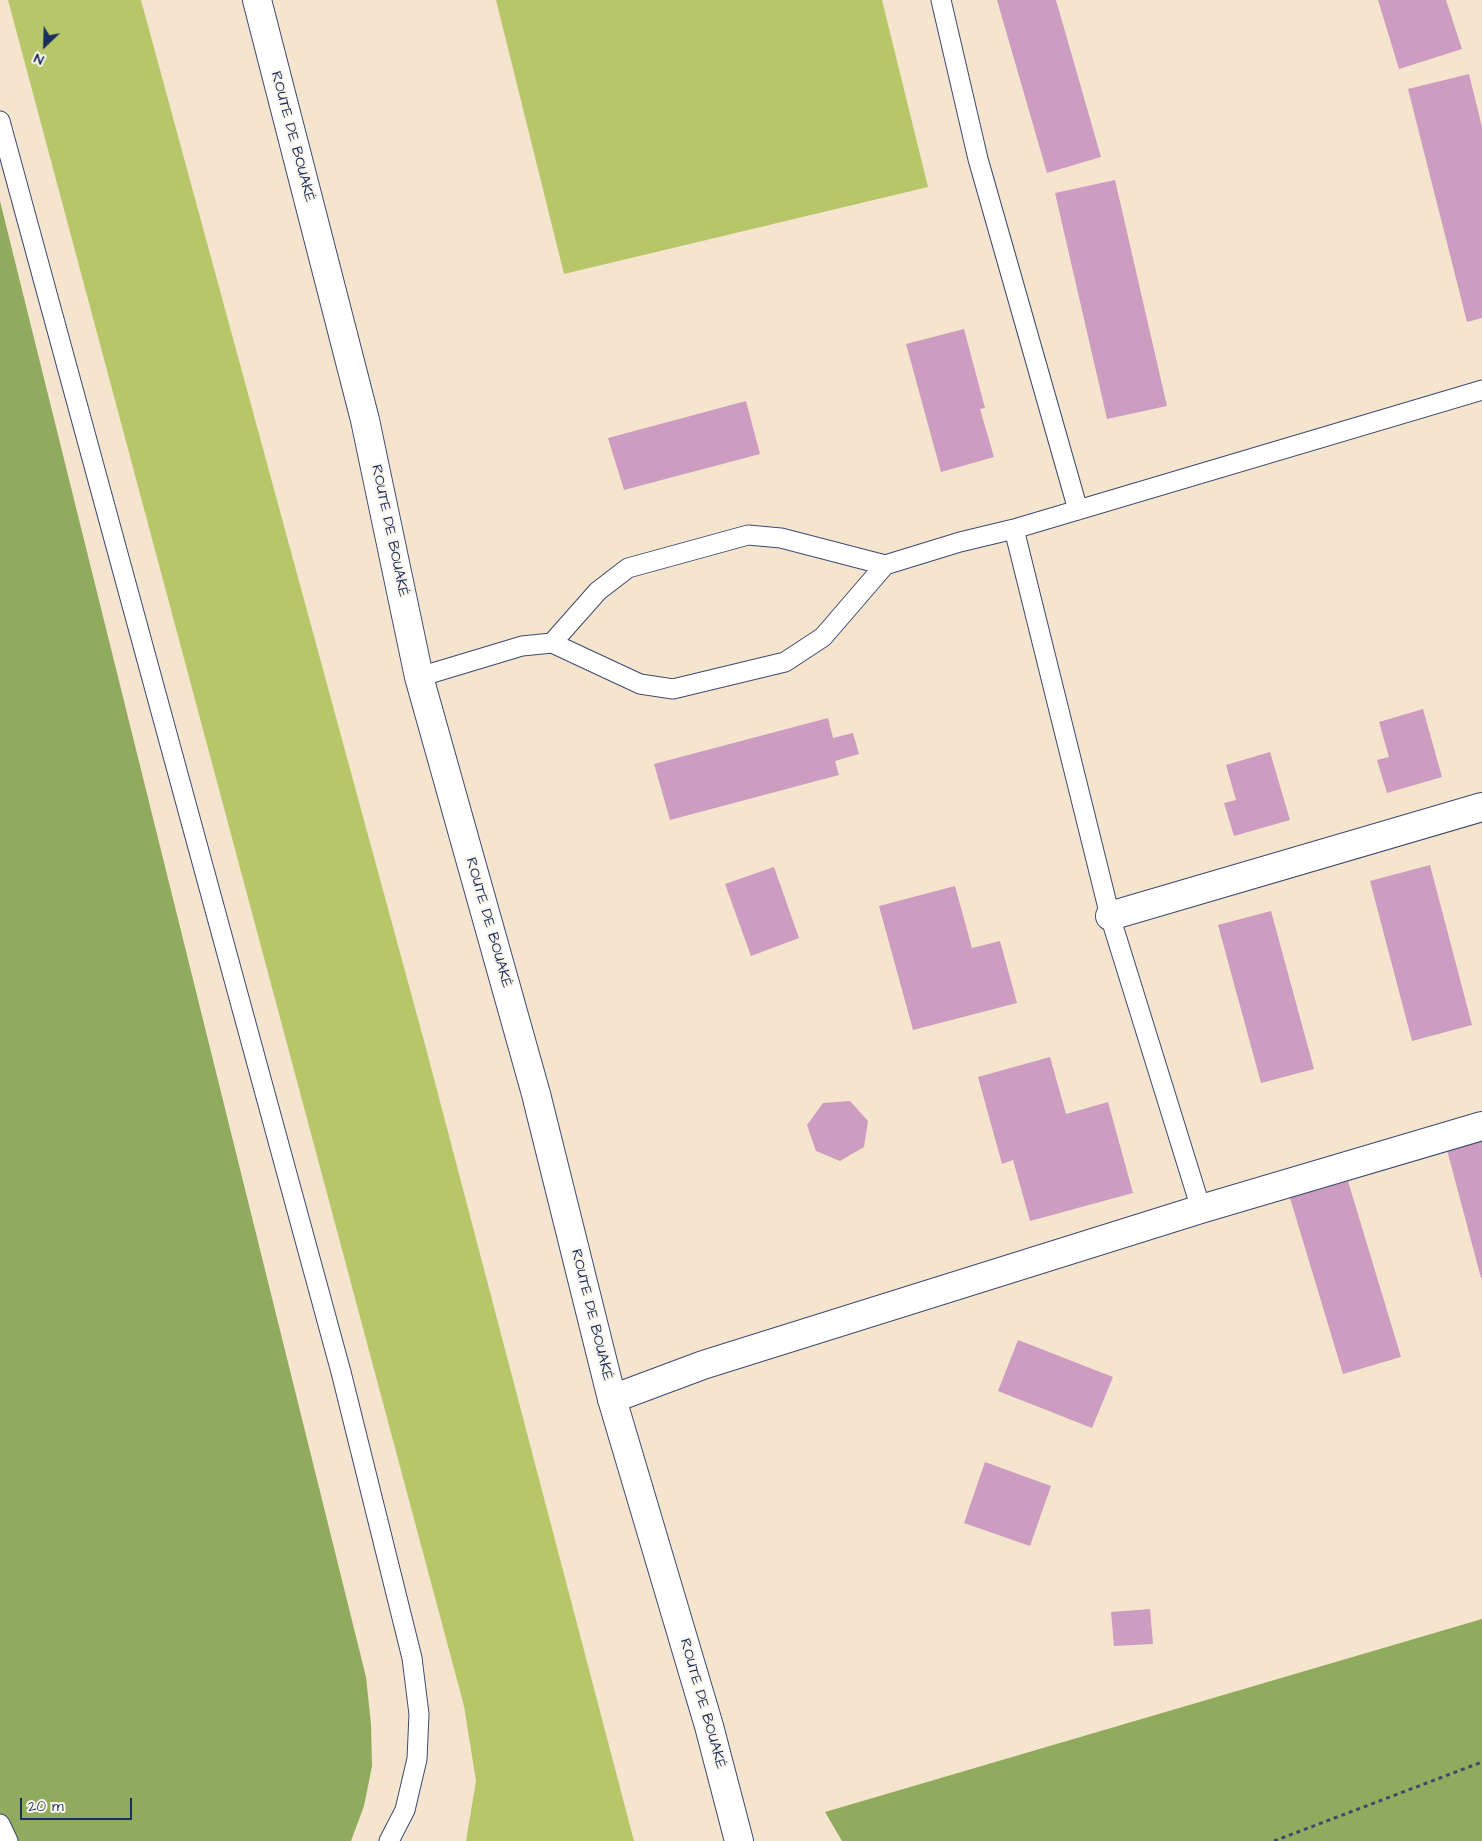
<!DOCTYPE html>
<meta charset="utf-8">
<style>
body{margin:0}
#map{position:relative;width:1482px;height:1841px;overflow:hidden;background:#f6e5ce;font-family:"Architects Daughter",sans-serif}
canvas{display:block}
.north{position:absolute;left:20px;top:20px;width:50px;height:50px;-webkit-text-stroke:4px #fbf7ec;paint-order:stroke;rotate:204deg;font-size:14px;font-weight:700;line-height:20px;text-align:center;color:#1b2f5e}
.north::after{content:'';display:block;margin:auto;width:18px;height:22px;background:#1b2f5e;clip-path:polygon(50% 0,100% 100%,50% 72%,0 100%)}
.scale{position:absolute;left:20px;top:1798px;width:112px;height:22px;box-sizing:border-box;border:2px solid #1b2f5e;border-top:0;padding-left:6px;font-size:15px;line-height:18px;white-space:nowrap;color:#1b2f5e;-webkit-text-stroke:4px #fbf7ec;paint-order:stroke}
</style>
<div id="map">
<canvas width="1482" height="1841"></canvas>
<div class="north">N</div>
<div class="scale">20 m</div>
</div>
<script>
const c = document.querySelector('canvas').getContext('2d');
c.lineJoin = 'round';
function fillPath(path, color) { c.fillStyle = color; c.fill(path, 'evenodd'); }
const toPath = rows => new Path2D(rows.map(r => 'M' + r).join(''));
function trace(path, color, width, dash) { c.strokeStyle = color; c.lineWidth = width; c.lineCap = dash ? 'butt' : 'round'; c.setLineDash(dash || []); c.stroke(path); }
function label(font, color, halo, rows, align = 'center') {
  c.font = font + ' "Architects Daughter",sans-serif'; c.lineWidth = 4.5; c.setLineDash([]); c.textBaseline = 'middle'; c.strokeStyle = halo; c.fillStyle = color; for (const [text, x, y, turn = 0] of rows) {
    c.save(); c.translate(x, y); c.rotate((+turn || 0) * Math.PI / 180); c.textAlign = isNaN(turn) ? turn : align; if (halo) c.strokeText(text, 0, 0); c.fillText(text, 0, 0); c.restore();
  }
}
fillPath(toPath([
 [8,0,141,0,427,1052,634,1841,466,1841,476,1781,464,1706],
 [496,0,882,0,928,187,564,274]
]), '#b6c669');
fillPath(toPath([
 [0,201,366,1677,371,1724,372,1766,364,1806,351,1841,0,1841],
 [1482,1619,1482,1841,842,1841,825,1812]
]), '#90ab5d');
fillPath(toPath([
 [997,0,1056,0,1101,157,1047,173],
 [1378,0,1446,0,1462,49,1399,69],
 [1469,74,1482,127,1482,318,1467,322,1408,89],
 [1115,180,1167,406,1107,419,1055,193],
 [964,329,985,408,980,409,994,457,941,472,906,344],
 [746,401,760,454,624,490,608,438],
 [1423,709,1442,777,1387,793,1377,760,1389,757,1379,722],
 [828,718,833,738,853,733,859,754,835,761,839,775,670,820,654,764],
 [1270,752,1290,820,1234,836,1224,803,1236,800,1226,765],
 [1430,865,1472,1025,1412,1041,1370,881],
 [774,867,799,938,751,956,725,884],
 [955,886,972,948,1000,941,1017,1003,913,1030,879,906],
 [1271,911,1314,1069,1261,1083,1218,925],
 [1050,1057,1066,1114,1108,1102,1133,1193,1030,1221,1013,1160,1002,1164,978,1077],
 [850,1101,868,1121,864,1147,840,1161,816,1151,807,1125,823,1103],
 [1482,1140,1482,1278,1481,1278,1447,1150],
 [1348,1181,1401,1357,1343,1374,1290,1198],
 [1018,1340,1113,1377,1092,1428,998,1391],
 [985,1462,1051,1486,1030,1546,964,1523],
 [1150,1609,1153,1644,1114,1646,1111,1612]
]), '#cc9dc1');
const lane = toPath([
 [941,0,978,159,1078,510],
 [0,121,341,1372,412,1658,419,1714,417,1759,405,1810,389,1841],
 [1014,529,1110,916,1201,1209],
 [552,643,598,591,628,568,748,535,781,538,885,565,960,542,1014,529,1482,390],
 [419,677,522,646,552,643,640,684,673,689,785,662,823,637,885,565],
 [0,1824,8,1841]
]);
const street = toPath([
 [1110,916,1482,807],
 [612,1399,703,1365,1201,1209,1482,1126]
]);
const highway = toPath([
 [257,0,365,420,419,677,536,1094,612,1399,709,1726,739,1841]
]);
trace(lane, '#3c4a6f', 21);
trace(street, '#3c4a6f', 30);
trace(highway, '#3c4a6f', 30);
trace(toPath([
 [1274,1841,1482,1762]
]), '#3c4a6f', 3, [4, 4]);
trace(lane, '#fff', 19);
trace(street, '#fff', 28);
trace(highway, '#fff', 28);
label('15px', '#1b2f5e', '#fbf7ec', [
 ["ROUTE DE BOUAKÉ",292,137,75],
 ["ROUTE DE BOUAKÉ",389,531,78],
 ["ROUTE DE BOUAKÉ",488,923,74],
 ["ROUTE DE BOUAKÉ",591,1315,76],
 ["ROUTE DE BOUAKÉ",702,1704,74]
]);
</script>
